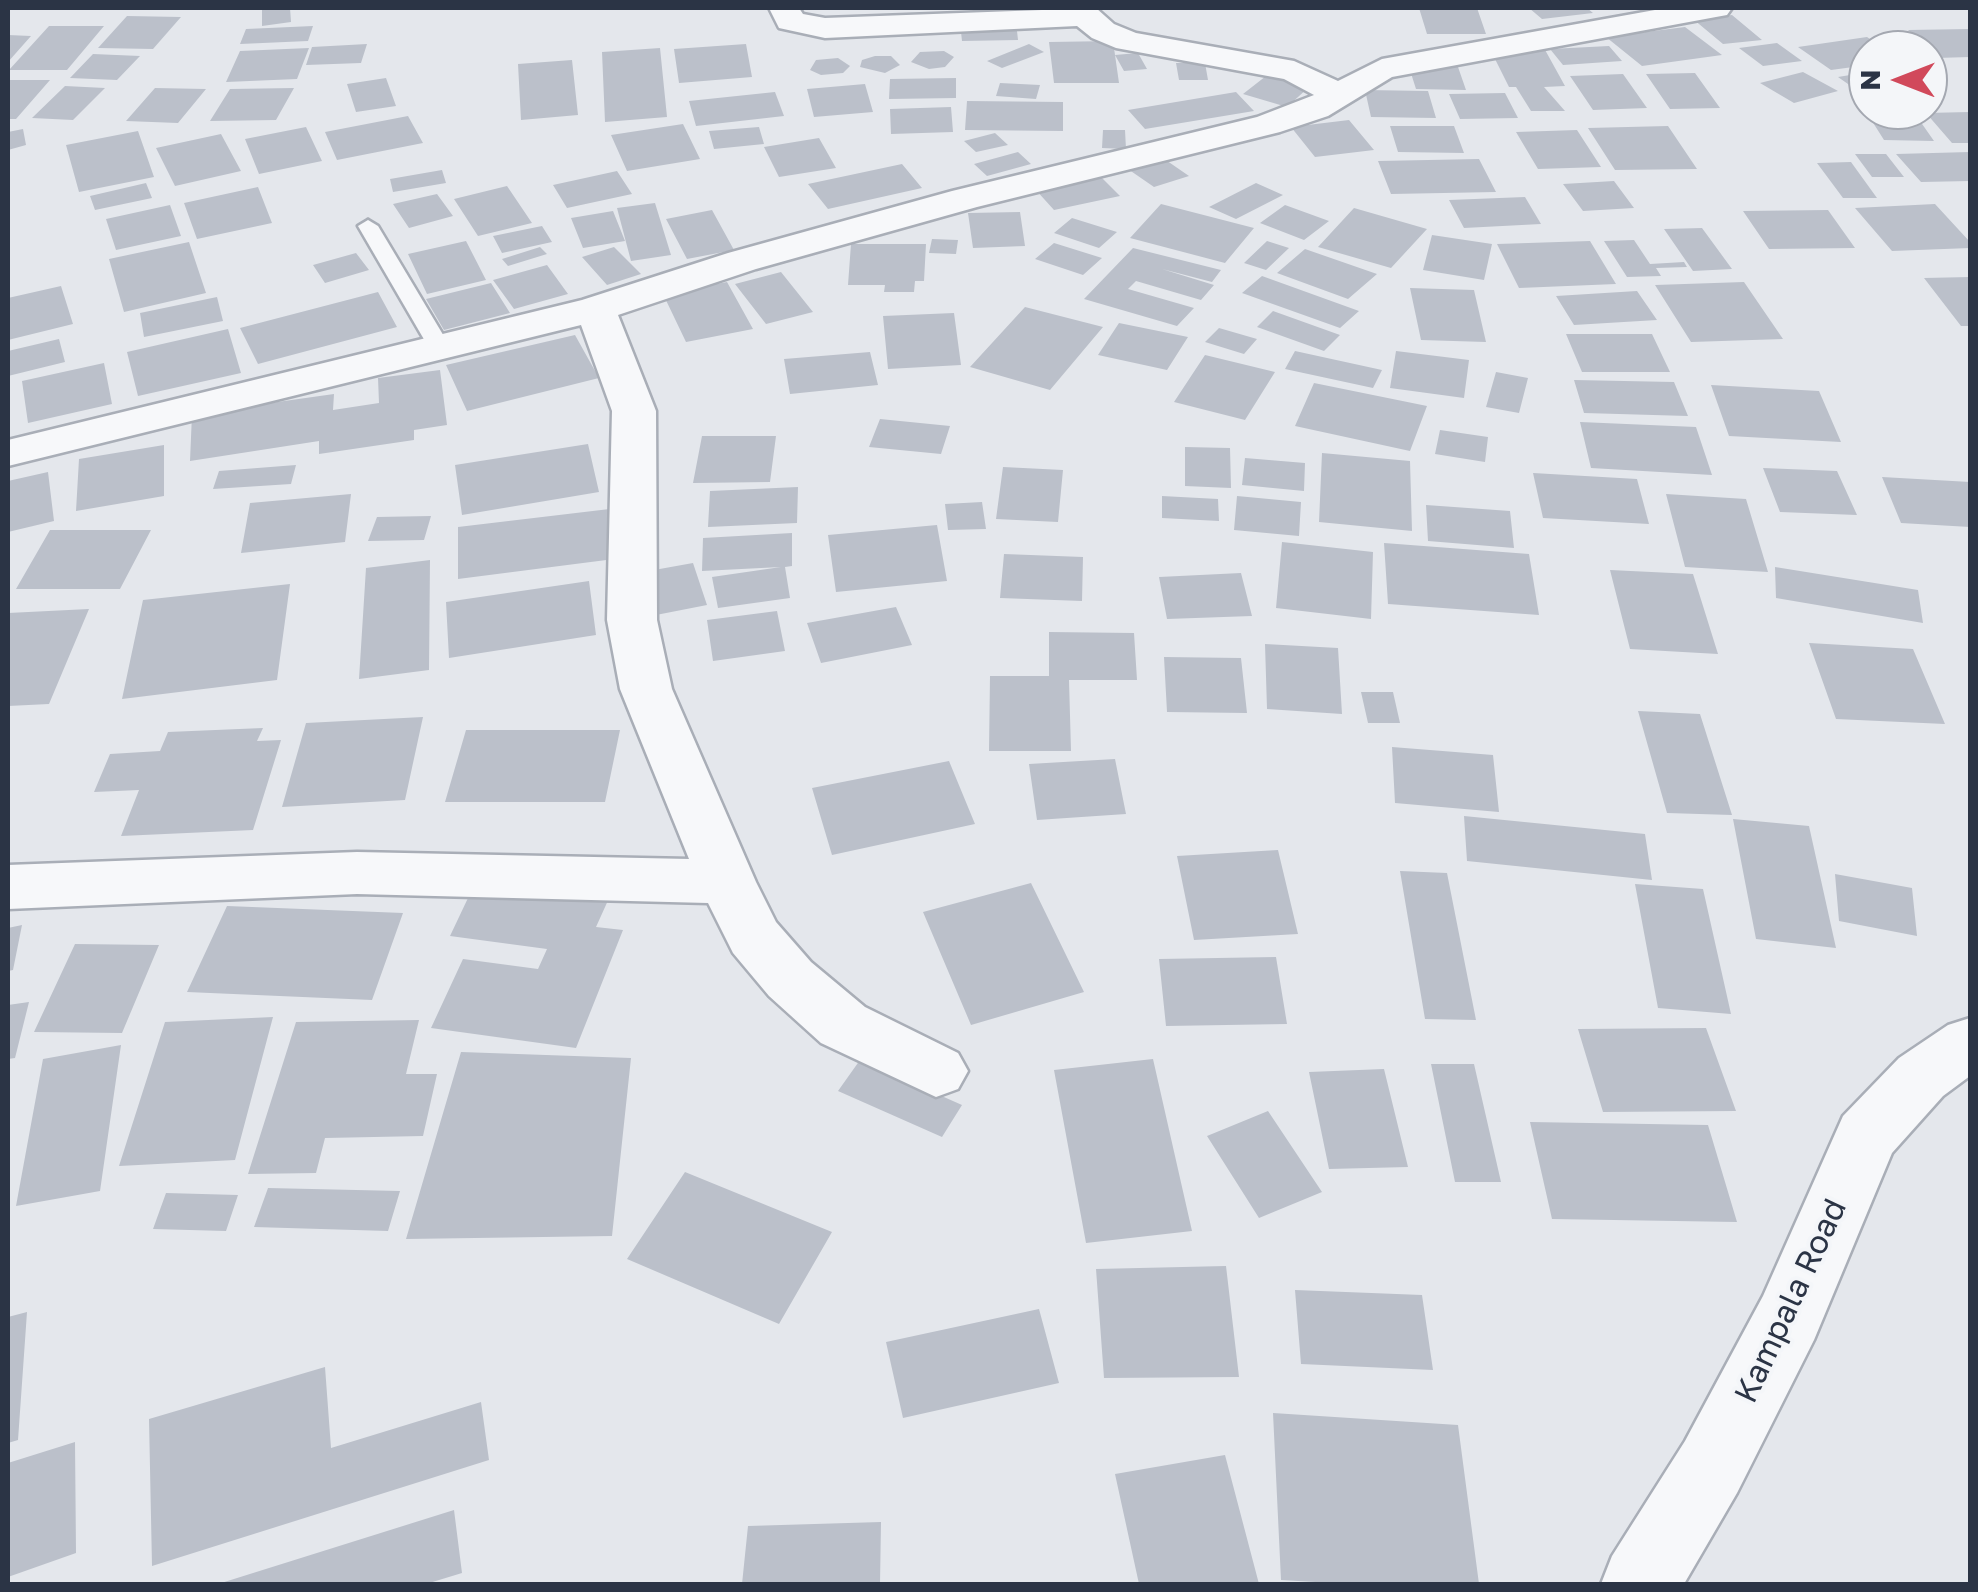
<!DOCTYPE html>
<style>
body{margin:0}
#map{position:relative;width:1978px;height:1592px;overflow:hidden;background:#e4e7ec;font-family:"Golos Text",sans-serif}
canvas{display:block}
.frame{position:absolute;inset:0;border:10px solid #2b3445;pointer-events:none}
.north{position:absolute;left:1848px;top:30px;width:100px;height:100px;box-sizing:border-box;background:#f4f6f9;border:2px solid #a4a8b1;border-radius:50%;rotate:270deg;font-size:28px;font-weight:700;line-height:40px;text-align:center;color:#2b3445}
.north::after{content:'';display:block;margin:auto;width:35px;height:45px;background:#d1495b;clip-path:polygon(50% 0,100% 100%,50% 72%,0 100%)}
</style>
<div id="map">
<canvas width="1978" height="1592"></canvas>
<div class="frame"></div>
<div class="north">N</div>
</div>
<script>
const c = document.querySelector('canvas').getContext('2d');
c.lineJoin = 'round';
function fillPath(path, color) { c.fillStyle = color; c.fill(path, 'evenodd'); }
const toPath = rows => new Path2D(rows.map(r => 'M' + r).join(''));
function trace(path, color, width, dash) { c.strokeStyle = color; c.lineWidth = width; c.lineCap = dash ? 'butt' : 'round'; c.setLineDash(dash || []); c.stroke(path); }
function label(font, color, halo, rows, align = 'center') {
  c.font = font + ' "Golos Text",sans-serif'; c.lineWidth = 8; c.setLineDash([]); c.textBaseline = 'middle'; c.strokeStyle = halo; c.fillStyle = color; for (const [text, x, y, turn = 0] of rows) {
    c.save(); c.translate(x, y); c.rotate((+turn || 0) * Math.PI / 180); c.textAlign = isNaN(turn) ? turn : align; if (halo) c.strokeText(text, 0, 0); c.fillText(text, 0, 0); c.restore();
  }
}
fillPath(toPath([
 [262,8,290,8,291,22,262,26],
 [1419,8,1477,8,1486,34,1427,34],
 [1529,8,1587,8,1593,13,1542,19],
 [1732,15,1762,40,1723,44,1693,19],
 [127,16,181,17,153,49,98,48],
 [1016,22,1018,40,962,41,960,23],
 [49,26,104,26,67,70,9,70],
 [313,26,308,41,240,44,246,29],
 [1685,27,1722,55,1642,66,1606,37],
 [1970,29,1970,57,1936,58,1908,30],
 [8,35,31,36,8,62],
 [1867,37,1887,50,1868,50,1868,65,1831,70,1798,47],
 [1113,41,1115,55,1138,53,1147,69,1124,71,1115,55,1119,83,1054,83,1049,42],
 [1777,43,1802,61,1763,66,1739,48],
 [367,44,361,63,306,65,312,47],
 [746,44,752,77,679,83,674,49],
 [1029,44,1044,52,1002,68,987,61],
 [1609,46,1622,61,1563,65,1550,49],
 [309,48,297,79,226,82,240,51],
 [660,48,667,117,605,122,602,52],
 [1544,48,1565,86,1544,87,1565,111,1531,111,1516,87,1509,87,1490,49],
 [944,51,954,57,945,67,929,69,911,62,920,52],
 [93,54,140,56,117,80,70,78],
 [875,56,891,56,900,65,885,73,860,67,862,60],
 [838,58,850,66,843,73,821,75,810,70,816,60],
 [572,60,578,115,521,120,518,64],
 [1176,63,1205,63,1208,80,1179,80],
 [1409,67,1458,67,1466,90,1416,89],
 [1803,72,1838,91,1794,103,1760,83],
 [1868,72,1868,98,1838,77],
 [1695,73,1720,108,1670,109,1646,74],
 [1623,74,1647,108,1593,110,1570,76],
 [1266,76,1309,87,1287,107,1243,94],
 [386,78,396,106,356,112,347,84],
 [956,78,956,98,889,99,890,79],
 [8,80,50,80,16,119,8,119],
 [1000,83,1040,85,1036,99,996,96],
 [865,84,873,112,814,117,807,89],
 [65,86,105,88,73,120,32,118],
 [155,88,206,89,178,123,126,121],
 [294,88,276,120,210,121,230,89],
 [1365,90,1428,91,1436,118,1371,117],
 [775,92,784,116,696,126,689,101],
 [1236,92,1254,111,1145,129,1128,110],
 [1505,93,1518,118,1460,119,1449,94],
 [967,101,1063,102,1063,131,965,130],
 [951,107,953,132,891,134,890,109],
 [1865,110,1913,111,1934,141,1884,140],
 [1970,112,1970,143,1952,143,1926,113],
 [408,116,423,143,337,160,325,132],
 [1349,120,1374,150,1315,157,1291,127],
 [683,124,700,159,627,171,611,135],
 [1390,126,1454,126,1464,153,1398,152],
 [1668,126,1697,169,1615,170,1588,128],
 [306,127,322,161,259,174,245,139],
 [759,127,764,144,714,149,709,131],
 [23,129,26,145,8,150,8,132],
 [1103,130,1125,130,1126,149,1102,148],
 [1577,130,1601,167,1538,169,1516,132],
 [138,131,154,177,79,192,66,145],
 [995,133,1008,145,976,152,964,141],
 [221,134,241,171,175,186,156,148],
 [819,138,836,168,779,177,764,147],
 [1018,152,1031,164,987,176,974,164],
 [1970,152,1970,181,1921,182,1896,154],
 [1855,154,1886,154,1904,177,1872,177],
 [1160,156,1189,176,1154,187,1125,167],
 [1479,159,1496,192,1391,194,1378,161],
 [1851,162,1877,198,1843,198,1817,163],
 [902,164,922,188,828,209,808,184],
 [442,170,446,183,393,192,390,179],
 [617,171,632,194,567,208,553,185],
 [1099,175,1120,196,1054,210,1035,189],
 [1614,181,1634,208,1583,211,1563,184],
 [146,183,152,198,95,210,90,196],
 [1256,183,1283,195,1236,219,1209,207],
 [507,186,532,223,478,236,454,199],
 [258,187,272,223,197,239,184,203],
 [437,194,453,216,409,228,393,204],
 [1525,197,1541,224,1464,228,1449,200],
 [655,203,671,255,631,261,617,208],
 [1161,204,1254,228,1225,263,1130,238],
 [1935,204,1970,242,1970,248,1892,251,1855,208],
 [170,205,181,236,116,250,106,219],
 [1285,205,1329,221,1304,240,1260,223],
 [1354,208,1427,229,1391,268,1318,247],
 [712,210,734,250,687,259,666,219],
 [1828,210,1855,248,1769,249,1743,211],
 [613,211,625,241,583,248,571,218],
 [1020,212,1025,246,973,248,968,213],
 [1072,218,1117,232,1099,248,1054,233],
 [542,226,552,242,502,253,493,236],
 [1702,228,1732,269,1693,271,1664,229],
 [1432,235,1492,244,1484,280,1423,270],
 [932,239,958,240,956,254,929,253],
 [1634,240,1650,264,1684,262,1687,267,1656,268,1661,276,1627,277,1604,241],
 [466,241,486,280,427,294,408,254],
 [1267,241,1289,248,1266,270,1244,263],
 [1590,241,1616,284,1519,288,1497,244],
 [189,242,206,293,124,312,109,259],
 [1054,243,1102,258,1083,275,1035,259],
 [851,244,926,244,924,281,915,281,914,292,884,292,885,285,848,285],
 [540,247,547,254,508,266,502,259],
 [614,247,641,274,607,285,582,257],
 [1133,248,1221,270,1212,282,1162,269,1214,285,1201,300,1136,281,1128,289,1194,308,1177,326,1084,299],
 [1305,249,1377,274,1348,299,1277,273],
 [356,253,369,270,325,283,313,265],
 [547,265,568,294,514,309,493,280],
 [781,272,813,312,766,324,735,284],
 [1262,276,1359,311,1340,328,1242,293],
 [1970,277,1970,326,1961,326,1924,278],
 [727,282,753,329,686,342,663,294],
 [1744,282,1783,339,1691,342,1655,285],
 [491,283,510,313,444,330,426,299],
 [61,286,73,324,8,340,8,298],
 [1410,288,1474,290,1486,342,1421,340],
 [1637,291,1657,320,1574,325,1556,296],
 [378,292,397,327,258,364,240,328],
 [217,297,223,321,144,337,140,313],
 [1025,307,1103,327,1050,390,970,367],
 [1273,311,1340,335,1324,351,1257,327],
 [954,313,961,365,888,369,883,316],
 [1119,323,1188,337,1167,370,1098,355],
 [1219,328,1257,339,1244,354,1205,342],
 [228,329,241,373,138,396,127,352],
 [1566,334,1652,334,1670,372,1582,372],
 [575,335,599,378,467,411,446,365],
 [59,339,65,362,8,376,8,351],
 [1295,351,1382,370,1373,388,1285,369],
 [1396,351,1469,360,1464,398,1390,388],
 [870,352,878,385,790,394,784,359],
 [1205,355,1275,372,1245,420,1174,402],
 [104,363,112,404,28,423,22,381],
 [440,370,447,425,414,430,414,440,319,454,319,441,190,461,192,414,334,394,333,410,379,403,378,378],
 [1496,372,1528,378,1519,413,1486,407],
 [1574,380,1674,382,1688,416,1584,413],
 [1314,383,1427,406,1410,451,1295,426],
 [1711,385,1819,391,1841,442,1729,436],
 [880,419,950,426,941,454,869,447],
 [1580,422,1696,427,1712,475,1591,468],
 [1440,430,1488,437,1485,462,1435,454],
 [702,436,776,436,770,482,693,483],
 [588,444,599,492,462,515,455,465],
 [164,445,164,496,76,511,79,459],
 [1185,447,1230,448,1231,488,1185,486],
 [1322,453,1410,461,1412,531,1319,522],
 [1245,458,1305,463,1304,491,1242,485],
 [296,465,291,484,213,489,219,471],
 [1003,467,1063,470,1058,522,996,519],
 [1763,468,1837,471,1857,515,1780,512],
 [48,472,54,521,8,532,8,481],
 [1533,473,1637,479,1649,524,1543,518],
 [1882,477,1970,482,1970,527,1901,523],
 [798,487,797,523,708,527,710,491],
 [351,494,345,542,241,553,250,503],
 [1666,494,1746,499,1768,572,1685,567],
 [1162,496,1218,499,1219,521,1162,518],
 [1237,496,1301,502,1299,536,1234,530],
 [982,502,986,529,948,530,945,504],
 [1426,505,1510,511,1514,548,1428,541],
 [618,508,622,558,458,579,458,527],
 [431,516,424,540,368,541,377,517],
 [937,525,947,581,836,592,828,535],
 [50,530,151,530,120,589,16,589],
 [792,533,792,566,785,567,790,598,718,608,712,577,781,567,702,571,703,538],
 [1282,542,1373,552,1371,619,1276,608],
 [1384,543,1529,554,1539,615,1388,604],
 [1004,554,1083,557,1082,601,1000,598],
 [430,560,429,670,359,679,366,568],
 [693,563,707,605,656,615,643,572],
 [1775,567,1918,590,1923,623,1776,598],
 [1610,570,1693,574,1718,654,1630,649],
 [1241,573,1252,616,1167,619,1159,577],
 [589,581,596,635,449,658,446,602],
 [290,584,277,680,122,699,143,600],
 [896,607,912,645,821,663,807,623],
 [89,609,49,704,8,706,8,613],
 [777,611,785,651,713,661,707,620],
 [1049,632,1134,633,1137,680,1069,680,1071,751,989,751,990,676,1049,676],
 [1809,643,1913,649,1945,724,1836,719],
 [1265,644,1338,648,1342,714,1267,709],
 [1164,657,1241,658,1247,713,1167,712],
 [1361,692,1393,692,1400,723,1368,723],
 [1638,711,1700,714,1732,815,1667,813],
 [423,717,405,800,282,807,306,723],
 [263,728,257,741,281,740,253,830,121,836,139,790,94,792,110,754,160,751,168,732],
 [466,730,620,730,605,802,445,802],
 [1392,747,1493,755,1499,812,1395,803],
 [1115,759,1126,814,1037,820,1029,764],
 [949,761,975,824,832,855,812,788],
 [1464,816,1645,834,1652,880,1467,861],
 [1733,819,1809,826,1836,948,1756,939],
 [1278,850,1298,934,1194,940,1177,856],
 [1400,871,1447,873,1476,1020,1425,1019],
 [1835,874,1912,888,1917,936,1839,921],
 [477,879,610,896,596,927,623,930,576,1048,431,1028,463,959,538,969,547,949,450,936],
 [1031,883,1084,992,971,1025,923,912],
 [1635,884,1703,889,1731,1014,1658,1008],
 [227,906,403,913,372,1000,187,992],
 [22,925,13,970,8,971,8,928],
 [75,944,159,945,122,1033,34,1032],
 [1276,957,1287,1024,1166,1026,1159,959],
 [29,1002,15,1058,8,1059,8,1005],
 [273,1017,235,1160,119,1166,165,1022],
 [419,1020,406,1074,437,1074,423,1136,325,1138,316,1173,248,1174,296,1022],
 [1706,1028,1736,1111,1603,1112,1578,1029],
 [121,1045,100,1191,16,1206,43,1059],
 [461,1052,631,1058,612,1236,406,1239],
 [1153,1059,1192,1231,1086,1243,1054,1070],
 [860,1060,962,1105,942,1137,838,1091],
 [1431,1064,1474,1064,1501,1182,1455,1182],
 [1384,1069,1408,1167,1329,1169,1309,1072],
 [1268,1111,1322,1192,1259,1218,1207,1136],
 [1530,1122,1708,1125,1737,1222,1552,1219],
 [685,1172,832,1232,779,1324,627,1259],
 [268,1188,400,1191,388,1231,254,1227],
 [166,1193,238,1195,226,1231,153,1229],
 [1226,1266,1239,1377,1104,1378,1096,1269],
 [1295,1290,1422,1295,1433,1370,1301,1364],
 [1039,1309,1059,1383,903,1418,886,1342],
 [27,1312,18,1440,8,1443,8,1317],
 [325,1367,331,1448,481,1402,489,1460,152,1566,149,1419],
 [1273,1413,1458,1425,1479,1584,1350,1584,1281,1580],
 [75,1442,76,1553,8,1577,8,1463],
 [1225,1455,1259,1584,1139,1584,1115,1474],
 [454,1510,462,1573,426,1584,218,1584],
 [881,1522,880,1584,742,1584,748,1526]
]), '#bbc0ca');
const lane = toPath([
 [368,220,378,226,451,348,448,353,440,355,429,348,358,226,368,220]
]);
const street = toPath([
 [769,8,799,8,803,14,825,18,1096,8,1114,24,1136,33,1294,61,1338,81,1382,59,1666,8,1732,8,1727,15,1716,17,1392,77,1328,116,1280,132,977,207,756,269,618,315,656,411,657,620,672,689,756,882,776,922,811,962,865,1007,958,1053,968,1071,958,1089,936,1097,821,1043,769,996,733,953,708,903,357,894,8,909,8,865,357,852,689,859,620,689,607,620,612,411,581,325,8,466,8,440,582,300,728,253,952,191,1257,117,1314,95,1284,79,1116,48,1092,38,1077,26,825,38,779,28,769,8],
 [1970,1018,1970,1076,1943,1096,1892,1153,1814,1340,1737,1493,1684,1584,1601,1584,1612,1556,1685,1441,1763,1296,1843,1116,1899,1058,1948,1025,1970,1018]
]);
trace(lane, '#a9aeb7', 5);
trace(street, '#a9aeb7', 5);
fillPath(lane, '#f7f8fa');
fillPath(street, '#f7f8fa');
label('32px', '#2b3445', '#f4f6f9', [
 ["Kampala Road",1791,1301,-65]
]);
</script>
